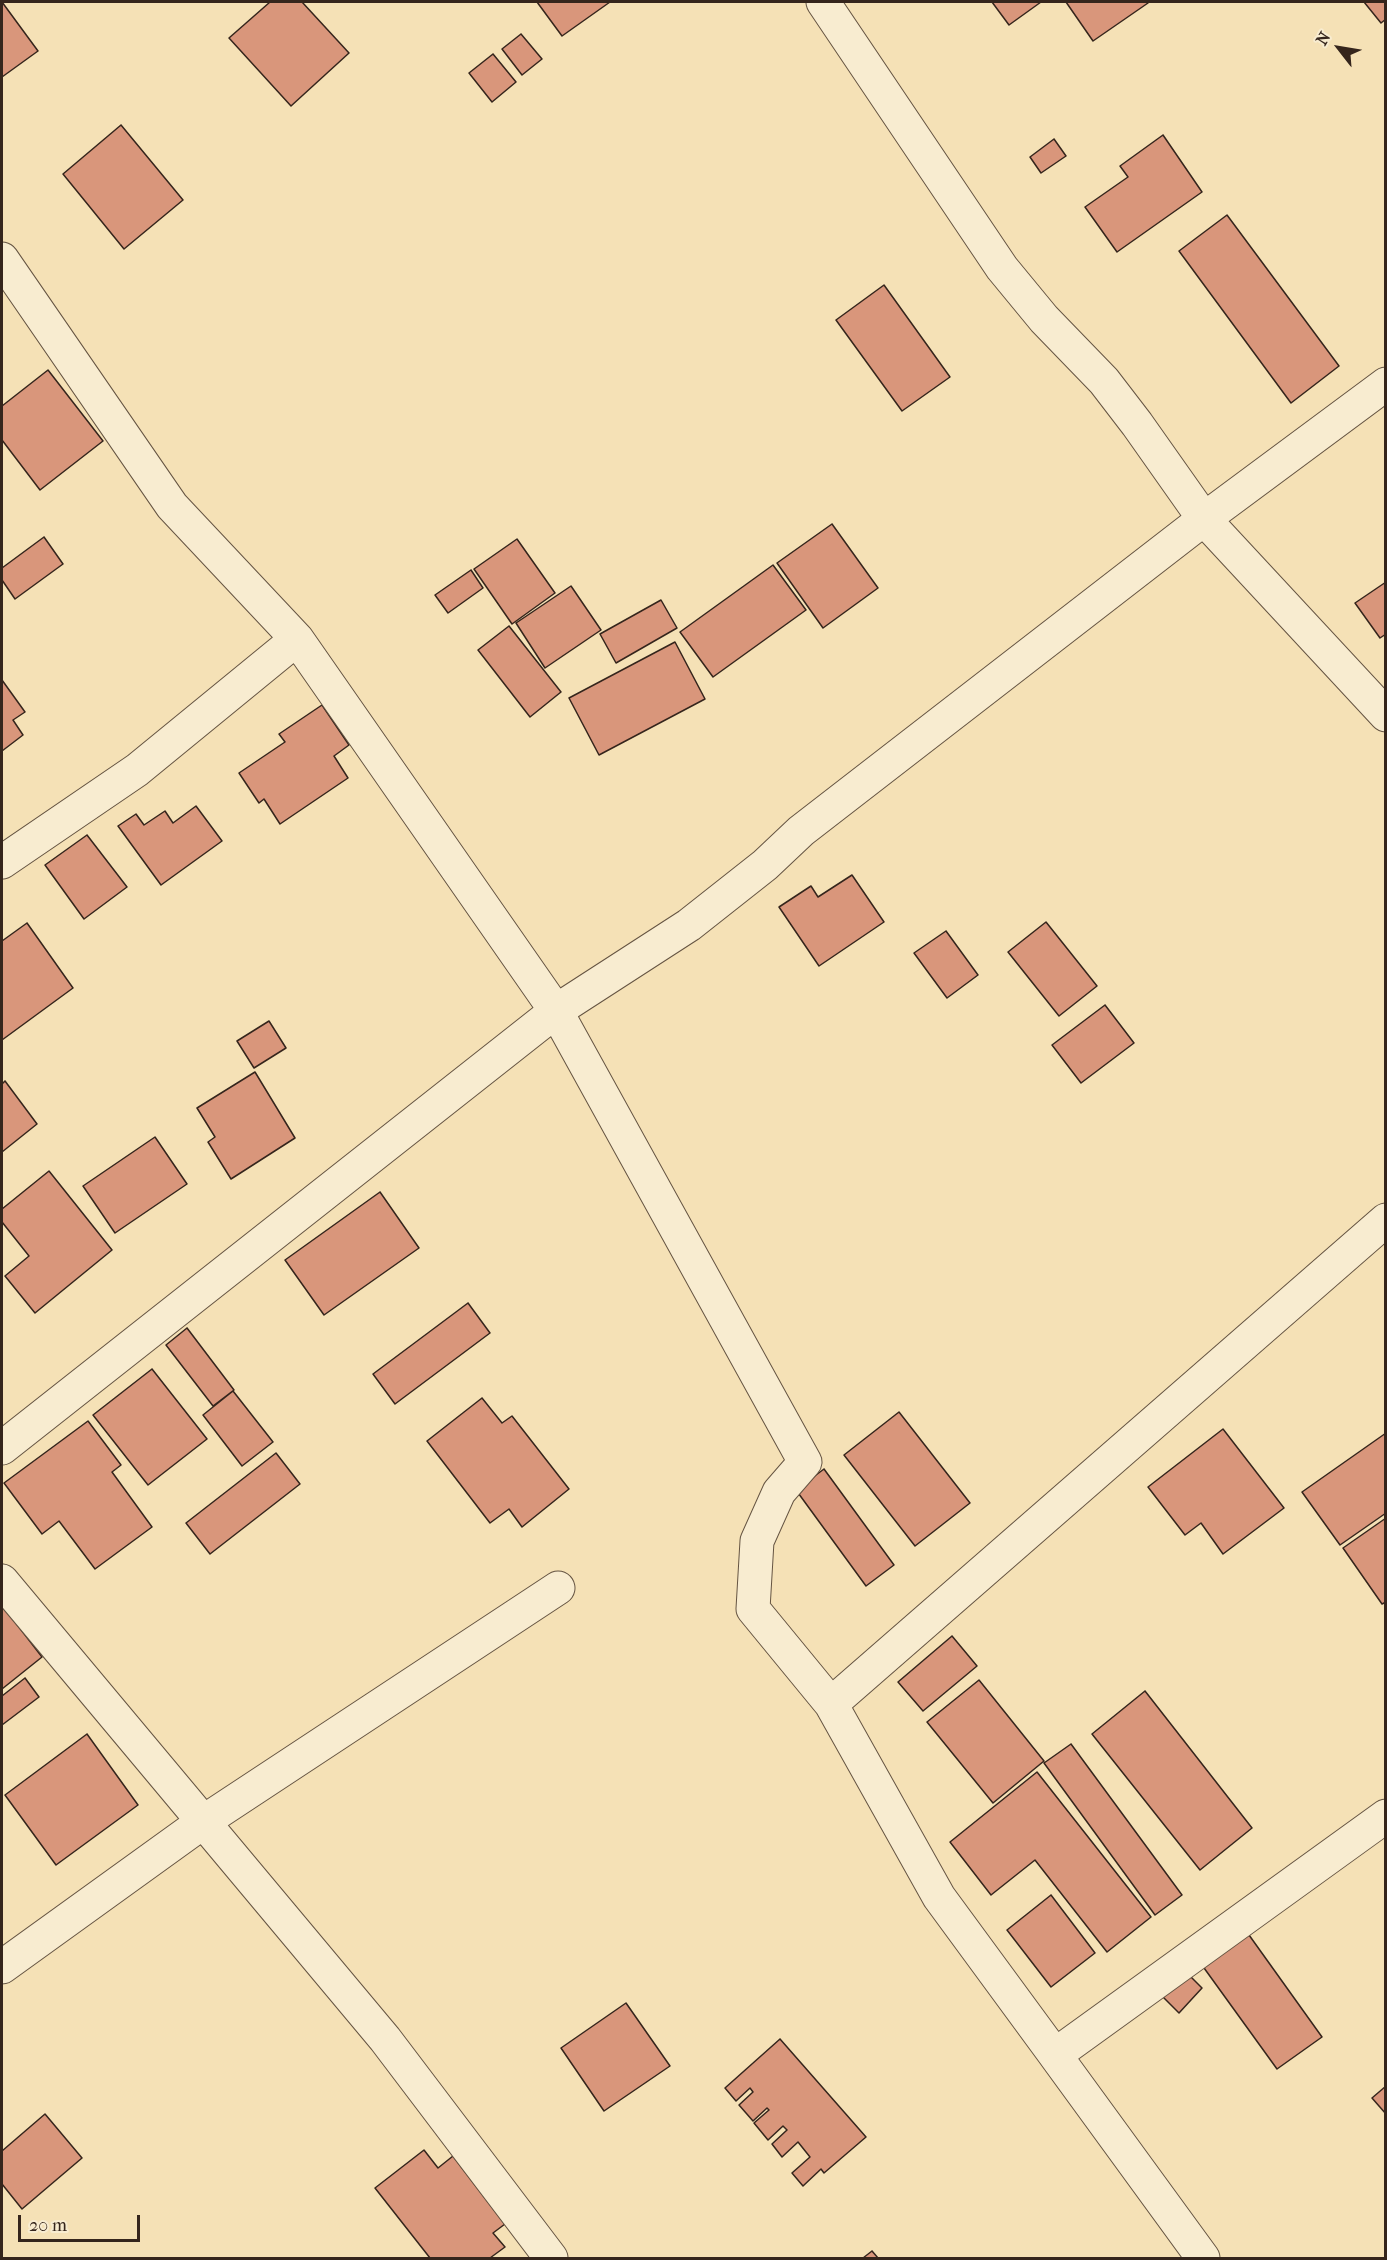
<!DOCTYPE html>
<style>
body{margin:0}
#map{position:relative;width:1387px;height:2260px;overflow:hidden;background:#f5e1b6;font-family:"IM FELL French Canon",serif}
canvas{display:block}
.frame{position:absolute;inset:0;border:3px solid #35251c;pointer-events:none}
.north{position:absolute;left:1309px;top:18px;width:60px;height:60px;-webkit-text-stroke:4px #f8ecd0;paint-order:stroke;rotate:301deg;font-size:16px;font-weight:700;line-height:24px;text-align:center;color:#35251c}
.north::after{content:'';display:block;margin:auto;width:21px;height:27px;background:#35251c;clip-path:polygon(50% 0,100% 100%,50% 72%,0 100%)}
.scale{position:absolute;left:18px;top:2215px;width:122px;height:27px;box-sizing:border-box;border:3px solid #35251c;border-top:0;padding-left:8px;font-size:18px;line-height:21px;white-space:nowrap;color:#35251c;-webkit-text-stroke:4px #f8ecd0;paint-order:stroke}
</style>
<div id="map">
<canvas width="1387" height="2260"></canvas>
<div class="frame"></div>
<div class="north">N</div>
<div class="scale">20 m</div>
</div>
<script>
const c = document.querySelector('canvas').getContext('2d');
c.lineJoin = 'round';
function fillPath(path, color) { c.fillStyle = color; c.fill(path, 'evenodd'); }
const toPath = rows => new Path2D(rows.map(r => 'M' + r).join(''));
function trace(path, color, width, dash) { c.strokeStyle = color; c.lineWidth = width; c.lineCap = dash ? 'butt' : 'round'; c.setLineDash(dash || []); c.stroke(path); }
const building = toPath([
 [2,2,38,51,2,77,2,2],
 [270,2,302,2,349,53,291,106,229,38,270,2],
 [537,2,610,2,562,36,537,2],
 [992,2,1041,2,1009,25,992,2],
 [1066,2,1146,2,1148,3,1093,41,1066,2],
 [1364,2,1386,2,1386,19,1381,23,1364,2],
 [521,34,542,59,522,75,502,49,521,34],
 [493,54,516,82,492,102,469,73,493,54],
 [121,125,183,200,124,249,63,174,121,125],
 [1163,135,1202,192,1117,252,1085,207,1128,177,1120,166,1163,135],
 [1054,139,1066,156,1041,173,1030,157,1054,139],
 [1227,215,1339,366,1291,403,1179,251,1227,215],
 [884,285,950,377,902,411,836,320,884,285],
 [48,370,103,441,40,490,2,440,2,406,48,370],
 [832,524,878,588,823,628,777,563,832,524],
 [44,537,63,564,15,599,2,580,2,568,44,537],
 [517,539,555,593,512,624,474,569,517,539],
 [773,565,806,610,713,677,680,632,773,565],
 [471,570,483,588,448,613,435,595,471,570],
 [1386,582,1386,634,1380,638,1355,603,1386,582],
 [571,586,601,630,545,668,516,623,571,586],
 [661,600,677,628,616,663,600,634,661,600],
 [509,626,561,692,530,717,478,650,509,626],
 [675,642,705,699,599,755,569,698,675,642],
 [2,680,25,712,13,720,23,735,2,751,2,680],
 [322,705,349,745,334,756,348,778,280,824,264,799,259,803,239,773,285,742,279,734,322,705],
 [196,806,222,841,161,885,118,826,136,814,144,825,165,811,173,823,196,806],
 [87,835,127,887,84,919,45,865,87,835],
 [852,875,884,922,819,966,779,907,811,886,818,897,852,875],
 [1046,922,1097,986,1059,1016,1008,952,1046,922],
 [27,923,73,988,2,1040,2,941,27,923],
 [946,931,978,975,947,998,914,953,946,931],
 [1105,1005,1134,1043,1081,1083,1052,1045,1105,1005],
 [269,1021,286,1048,254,1068,237,1041,269,1021],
 [255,1072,295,1138,231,1179,208,1142,215,1137,197,1108,255,1072],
 [5,1081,37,1124,2,1152,2,1084,5,1081],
 [155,1137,187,1184,115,1233,83,1186,155,1137],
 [49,1171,112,1250,35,1313,5,1276,29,1256,2,1222,2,1209,49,1171],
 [380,1192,419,1248,324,1315,285,1260,380,1192],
 [468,1303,490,1333,395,1404,373,1374,468,1303],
 [187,1328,234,1390,213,1406,166,1345,187,1328],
 [152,1369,207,1439,148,1485,93,1415,152,1369],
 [233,1391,273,1442,242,1466,203,1415,233,1391],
 [482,1398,502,1423,512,1416,569,1489,522,1527,509,1509,490,1523,427,1441,482,1398],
 [899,1412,970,1503,915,1546,844,1455,899,1412],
 [88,1421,121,1465,112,1472,152,1527,95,1569,59,1521,42,1534,4,1483,88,1421],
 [1223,1429,1284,1508,1223,1554,1201,1523,1185,1535,1148,1487,1223,1429],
 [1386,1433,1386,1513,1340,1545,1302,1492,1386,1433],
 [276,1453,300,1484,210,1554,186,1523,276,1453],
 [824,1469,894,1565,866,1586,796,1490,824,1469],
 [1386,1518,1386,1602,1382,1604,1343,1548,1386,1518],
 [2,1605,42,1657,2,1689,2,1605],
 [952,1636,977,1666,923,1711,898,1682,952,1636],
 [25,1678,39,1697,2,1725,2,1696,25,1678],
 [979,1680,1044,1761,993,1803,927,1722,979,1680],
 [1145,1691,1252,1828,1200,1870,1092,1734,1145,1691],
 [87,1734,138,1805,56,1865,5,1795,87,1734],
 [1071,1744,1182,1895,1155,1915,1044,1763,1071,1744],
 [1037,1772,1151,1917,1107,1952,1035,1860,991,1895,950,1842,1037,1772],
 [1051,1895,1095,1953,1051,1987,1007,1930,1051,1895],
 [1244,1928,1322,2037,1277,2069,1199,1961,1244,1928],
 [1184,1970,1202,1988,1179,2013,1160,1994,1184,1970],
 [626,2003,670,2066,604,2111,561,2048,626,2003],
 [780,2039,866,2137,824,2173,821,2169,803,2186,792,2173,810,2157,798,2142,782,2157,772,2144,787,2130,783,2126,768,2140,754,2123,769,2110,767,2108,753,2121,739,2105,753,2092,750,2088,736,2101,725,2088,780,2039],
 [1386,2086,1386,2114,1372,2098,1386,2086],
 [45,2114,82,2158,22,2209,2,2184,2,2151,45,2114],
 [424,2150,438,2168,453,2156,505,2224,493,2233,505,2247,490,2258,430,2258,375,2188,424,2150],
 [872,2251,878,2258,863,2258,872,2251]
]);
fillPath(building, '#d9967b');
trace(building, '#35251c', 1.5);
const minor = toPath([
 [823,2,1002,268,1044,319,1104,381,1137,424,1204,519,1386,715],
 [2,259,172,506,297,639,556,1011,805,1462,779,1492,757,1541,753,1609,831,1704,939,1897,1055,2055,1386,1816],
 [2,862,137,770,297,639],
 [2,1448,556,1011,689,925,765,865,801,831,1204,519,1386,384],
 [2,1581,385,2039,551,2258],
 [831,1704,1386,1220],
 [2,1967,203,1822,558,1588],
 [1055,2055,1203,2258]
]);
trace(minor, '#655442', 35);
trace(minor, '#f8ecd0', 33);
</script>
